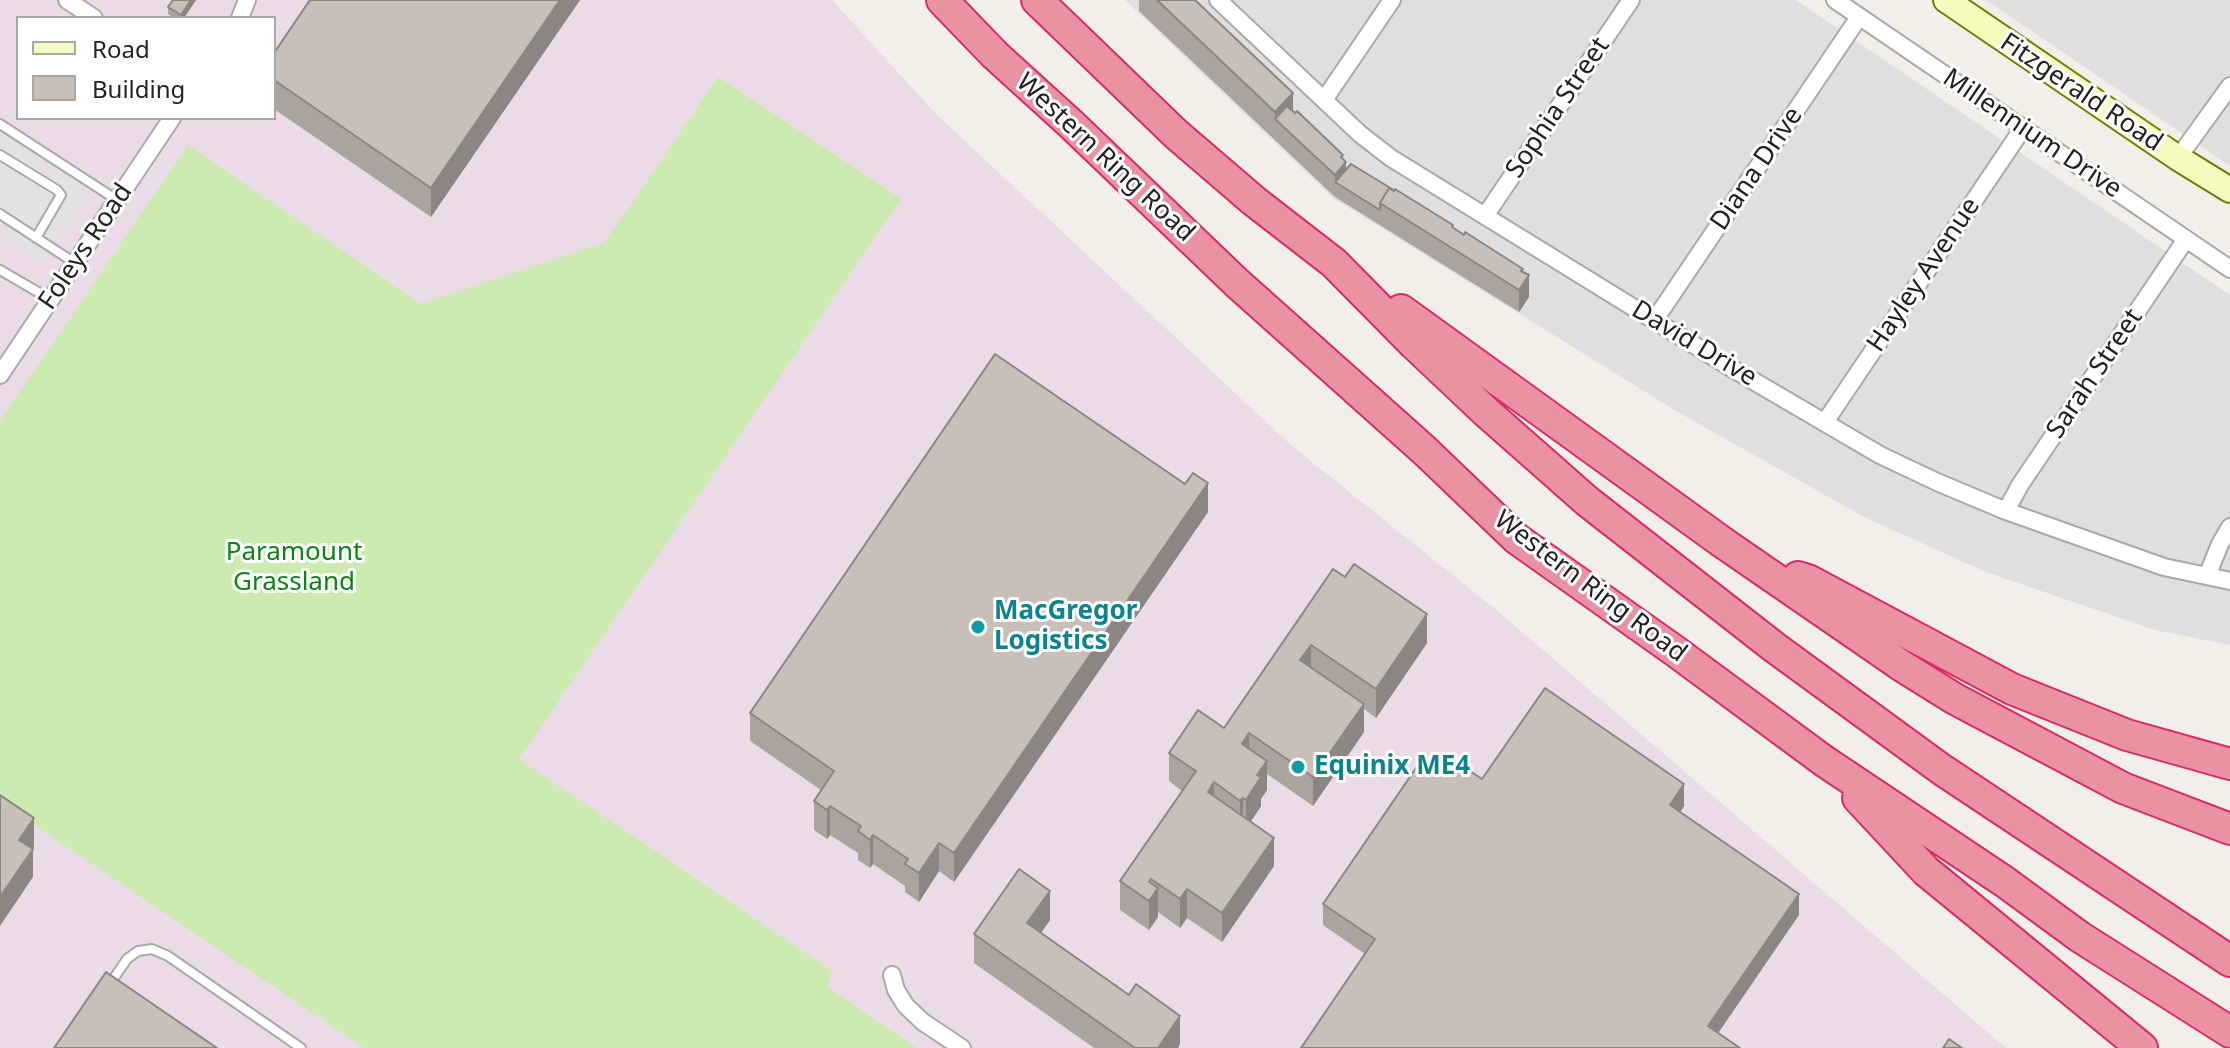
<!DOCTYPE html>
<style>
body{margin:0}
#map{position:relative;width:2230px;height:1048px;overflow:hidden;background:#f2efe9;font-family:"Noto Sans",sans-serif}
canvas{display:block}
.legend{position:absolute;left:16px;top:16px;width:260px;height:104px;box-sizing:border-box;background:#fff;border:2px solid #a7a7a7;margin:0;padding:10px 14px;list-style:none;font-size:24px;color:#222}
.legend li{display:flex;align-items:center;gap:16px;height:40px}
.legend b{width:40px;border:2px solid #a7a7a7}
</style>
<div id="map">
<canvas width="2230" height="1048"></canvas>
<ul class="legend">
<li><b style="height:10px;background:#f7fabf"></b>Road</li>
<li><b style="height:22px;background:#c7bfb8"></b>Building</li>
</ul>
</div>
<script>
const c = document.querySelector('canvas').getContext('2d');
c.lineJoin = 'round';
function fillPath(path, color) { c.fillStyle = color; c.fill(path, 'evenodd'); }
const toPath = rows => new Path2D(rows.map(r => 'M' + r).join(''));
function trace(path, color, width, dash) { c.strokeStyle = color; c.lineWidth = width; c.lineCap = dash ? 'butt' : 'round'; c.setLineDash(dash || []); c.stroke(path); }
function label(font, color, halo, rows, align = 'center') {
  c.font = font + ' "Noto Sans",sans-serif'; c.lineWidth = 6; c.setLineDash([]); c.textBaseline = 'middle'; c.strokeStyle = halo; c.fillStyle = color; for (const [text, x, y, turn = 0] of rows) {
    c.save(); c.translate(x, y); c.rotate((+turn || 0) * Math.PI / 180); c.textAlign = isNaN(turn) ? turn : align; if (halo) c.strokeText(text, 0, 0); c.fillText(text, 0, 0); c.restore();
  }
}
fillPath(toPath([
 [1125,0,1796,0,2230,295,2230,645,2155,630,1986,572,1864,517,1676,411,1333,198],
 [1986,0,2230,0,2230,166,2171,126]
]), '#e0dfdf');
fillPath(toPath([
 [0,0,832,0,936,114,1292,446,1500,613,2006,1048,0,1048],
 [18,18,274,18,274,118,18,118]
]), '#ebdbe8');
fillPath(toPath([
 [718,77,901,199,519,759,832,971,827,987,917,1048,364,1048,0,802,0,421,188,145,421,304,605,242]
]), '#cdebb0');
fillPath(toPath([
 [0,132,88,194,42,263,0,234]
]), '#e2e2e2');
const lane = toPath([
 [0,124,117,200],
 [0,155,57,190,61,195,36,238],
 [0,214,75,263],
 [0,270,50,299],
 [110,984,127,959,138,951,152,949,168,956,301,1048]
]);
const street = toPath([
 [67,0,94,18],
 [1218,0,1360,134,1391,158,1733,369,1880,455,1937,482,2006,511,2164,567,2230,581],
 [1835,0,2230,269],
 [240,18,247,0],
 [1324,100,1392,0],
 [2178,158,2230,86],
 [1485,216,1631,0],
 [1654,321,1859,17],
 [0,375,172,118],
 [1825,422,2023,128],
 [2006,511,2020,485,2186,239],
 [2207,576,2220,544,2230,527],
 [892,975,896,990,906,1006,923,1022,962,1048]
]);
const secondary = toPath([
 [1946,0,2178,158,2230,190]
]);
const highway = toPath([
 [942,0,995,55,1071,124,1237,283,1424,450,1517,539,1675,651,1824,761,2005,882,2080,937,2230,1032],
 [1037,0,1176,134,1254,201,1334,263,1414,344,1485,411,1587,501,1774,647,1941,769,2230,961],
 [1401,310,1722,542,1902,666,1955,699,2123,788,2230,829],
 [1798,577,1808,580,2012,689,2127,735,2230,764],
 [1858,798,1926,871,2142,1048]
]);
trace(lane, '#a9a9a9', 12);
trace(street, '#a9a9a9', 20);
trace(secondary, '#707d05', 28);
trace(highway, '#dc2a67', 34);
trace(lane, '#fff', 8);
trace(street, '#fff', 16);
trace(secondary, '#f7fabf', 24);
trace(highway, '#e892a2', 30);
fillPath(toPath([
 [173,0,196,0,184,18,174,18,168,14,168,7],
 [310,0,580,0,431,217,274,109,274,53],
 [1139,0,1195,0,1293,112,1343,159,1346,169,1392,191,1523,272,1529,297,1519,312,1335,197,1139,11],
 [1208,512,954,882,939,871,919,902,905,892,905,886,873,864,870,868,858,860,858,853,830,835,827,839,814,830,814,801,821,790,750,741,750,713],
 [1333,569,1427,643,1376,718,1364,709,1364,732,1313,806,1267,774,1267,790,1261,799,1261,806,1251,821,1274,866,1222,942,1187,918,1180,928,1158,912,1158,917,1149,930,1120,910,1120,881,1182,791,1169,781,1169,753,1224,728],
 [1482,779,1684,806,1680,812,1799,915,1365,954,1323,925,1323,904],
 [1050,920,1041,933,1129,995,1180,1044,1178,1048,1094,1048,974,963,974,934]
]), '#aba49e');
fillPath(toPath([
 [191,0,196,0,184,18,181,18,181,15],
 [560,0,580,0,431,217,431,188],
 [1293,93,1293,121,1275,119,1275,140,1275,112],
 [1343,155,1343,166,1346,162,1346,184,1335,182,1335,175,1341,157],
 [1523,269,1523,284,1529,275,1529,297,1519,312,1519,290,1521,271],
 [1208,483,1208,512,954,882,954,853],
 [1427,614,1427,643,1376,718,1376,689],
 [1311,645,1311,673,1300,660],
 [1364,704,1364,732,1313,806,1313,777],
 [1249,733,1249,762,1242,744],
 [1267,761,1267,790,1261,799,1261,806,1246,829,1246,800,1257,775],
 [1214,782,1214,811,1208,792],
 [1684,784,1684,806,1670,827,1670,805],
 [1243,798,1243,827,1240,829,1240,801],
 [830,806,830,835,827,839,827,810],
 [34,818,34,847,19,868,19,840],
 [873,835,873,864,870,868,870,840],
 [1274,838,1274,866,1222,942,1222,913],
 [939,843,939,871,919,902,919,873],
 [33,849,33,877,0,926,0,897],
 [1151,879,1151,898,1158,888,1158,917,1149,930,1149,882],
 [1187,889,1187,918,1180,928,1180,899],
 [1050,891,1050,920,1027,952,1027,923],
 [1799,894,1799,915,1708,1048,1708,1026],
 [1180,1016,1180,1044,1178,1048,1158,1048]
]), '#8b8681');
const building = toPath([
 [173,0,191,0,181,15,168,7,173,0],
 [310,0,560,0,431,188,274,80,274,53,310,0],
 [1157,0,1195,0,1293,93,1275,112,1157,0],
 [1287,106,1295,113,1297,111,1343,155,1341,157,1346,162,1335,175,1275,119,1287,106],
 [1351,164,1392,189,1392,190,1389,188,1380,203,1380,210,1335,182,1351,164],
 [1389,188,1394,191,1395,189,1453,225,1452,227,1464,235,1465,232,1523,269,1521,271,1529,275,1519,290,1380,203,1389,188],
 [995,354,1185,484,1193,473,1208,483,954,853,939,843,919,873,905,864,908,859,873,835,870,840,858,831,861,826,830,806,827,810,814,801,834,771,750,713,995,354],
 [1354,564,1427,614,1376,689,1311,645,1300,660,1364,704,1313,777,1249,733,1242,744,1267,761,1257,775,1261,777,1246,800,1243,798,1240,801,1214,782,1208,792,1274,838,1222,913,1187,889,1180,899,1151,879,1149,882,1158,888,1149,901,1120,881,1196,771,1169,753,1198,710,1224,728,1333,569,1345,577,1354,564],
 [1545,688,1684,784,1670,805,1799,894,1708,1026,1740,1048,1301,1048,1375,939,1323,904,1418,765,1453,760,1482,779,1545,688],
 [0,795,34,818,19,840,33,849,0,897,0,795],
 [1019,869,1050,891,1027,923,1129,995,1136,984,1180,1016,1158,1048,1135,1048,974,934,1019,869],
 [106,972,217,1048,54,1048,106,972],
 [1949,1039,1962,1048,1943,1048,1949,1039]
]);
fillPath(building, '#c7bfb8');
trace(building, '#8b8681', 2);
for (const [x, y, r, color] of [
 [978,627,8,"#0f9aa8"],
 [1298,767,8,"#0f9aa8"]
]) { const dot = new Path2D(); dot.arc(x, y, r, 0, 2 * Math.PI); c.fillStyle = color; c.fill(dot); trace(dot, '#fff', 3); }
label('26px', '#222', '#fff', [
 ["Fitzgerald Road",2081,93,34],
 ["Sophia Street",1558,108,-56],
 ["Millennium Drive",2032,134,34],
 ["Western Ring Road",1105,158,43],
 ["Diana Drive",1757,169,-56],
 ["Foleys Road",86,247,-56],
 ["Hayley Avenue",1924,275,-56],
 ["David Drive",1694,344,31],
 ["Sarah Street",2095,374,-56],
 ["Western Ring Road",1590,587,37]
]);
label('26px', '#0c8416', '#fff', [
 ["Paramount",294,553],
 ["Grassland",294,583]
]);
label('bold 26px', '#0d838f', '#fff', [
 ["MacGregor",994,612],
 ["Logistics",994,642],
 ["Equinix ME4",1314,767]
], 'left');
</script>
